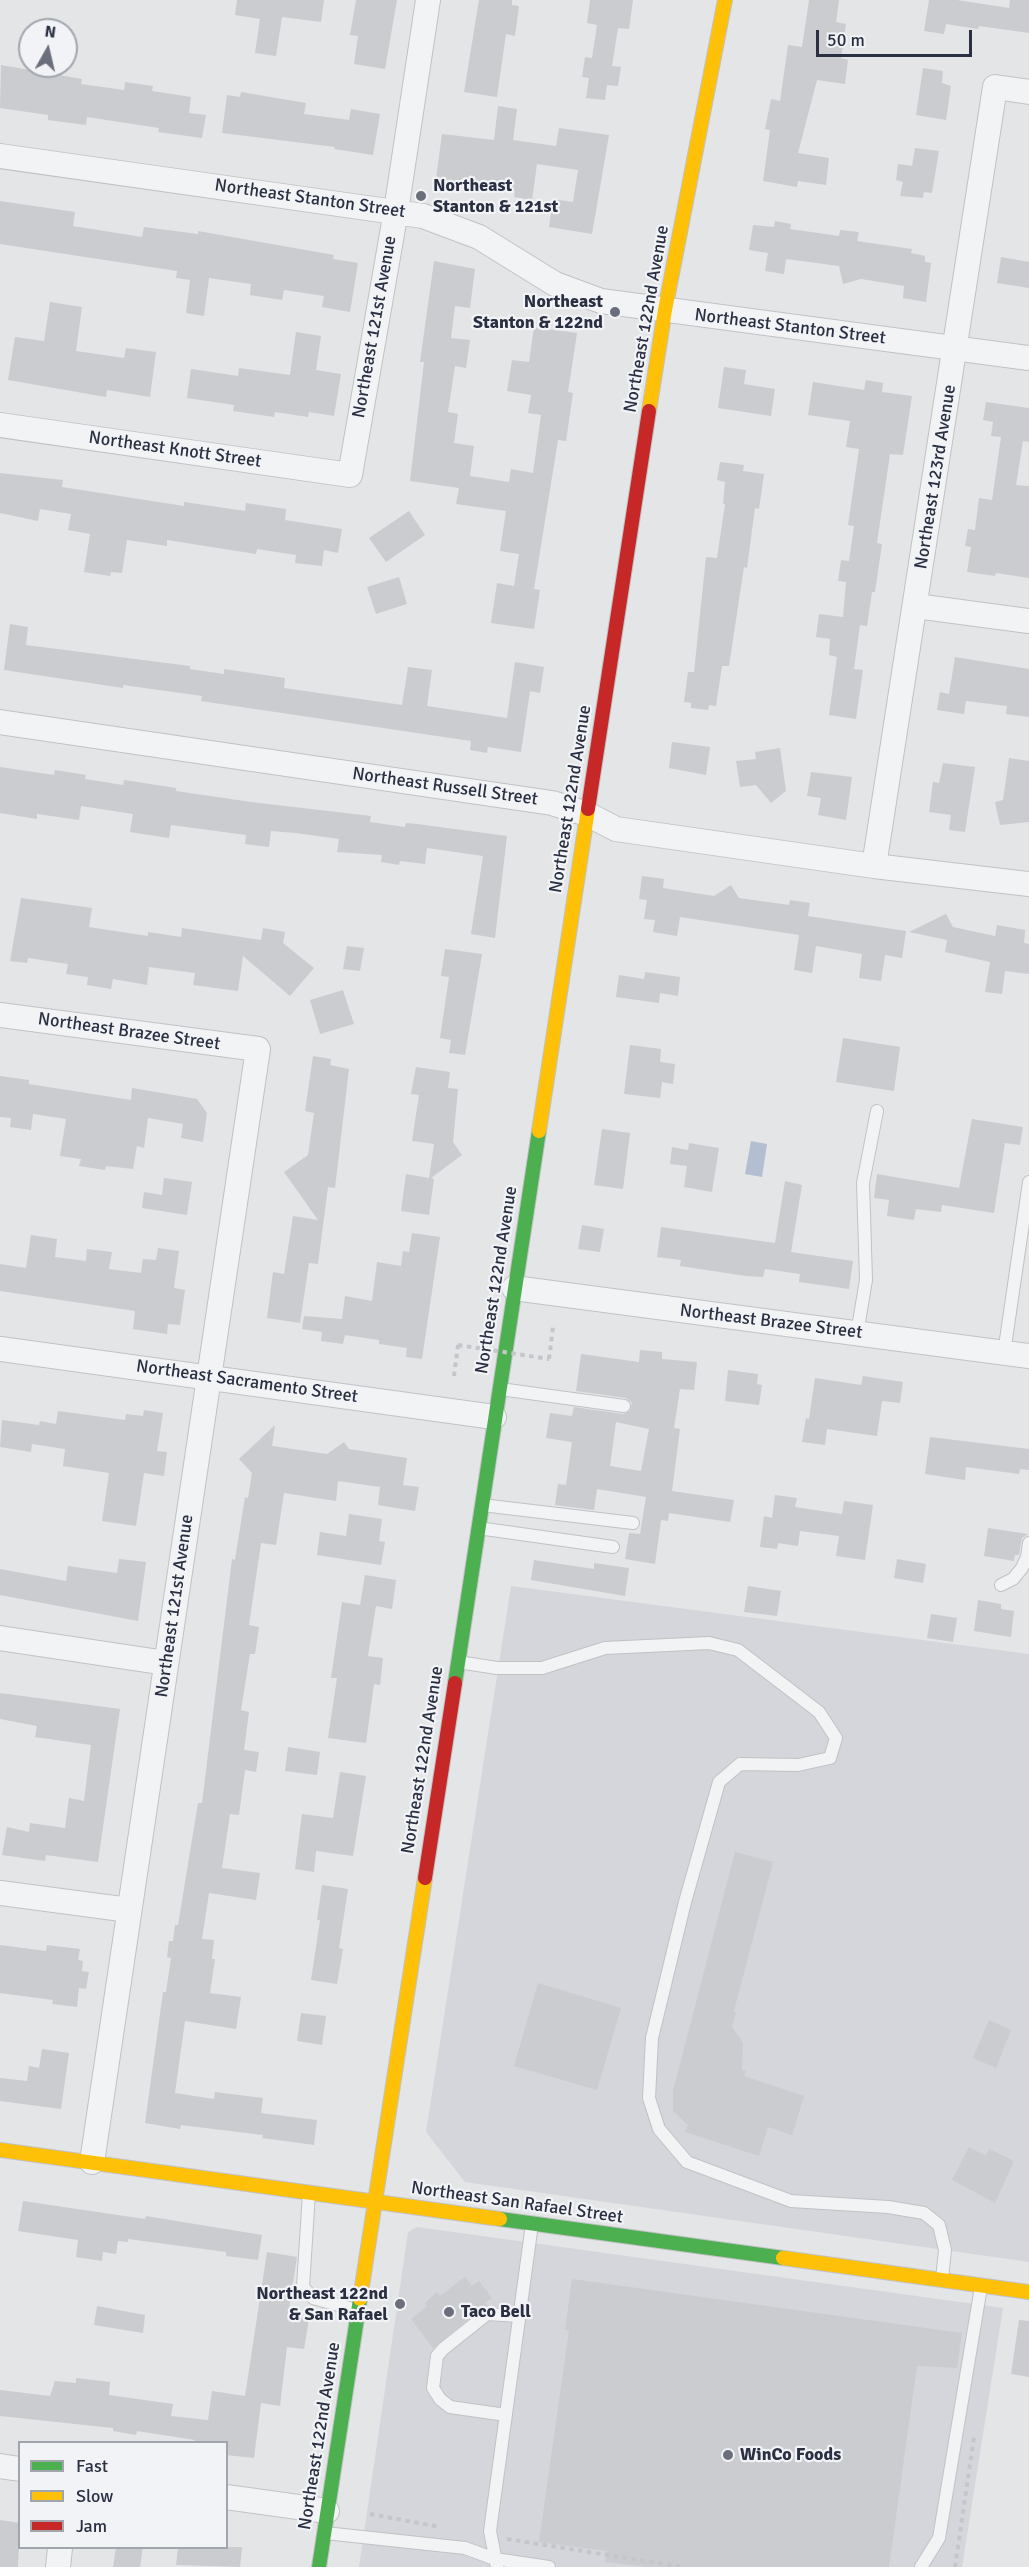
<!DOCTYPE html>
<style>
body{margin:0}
#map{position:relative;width:1029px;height:2567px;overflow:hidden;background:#e3e5e7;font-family:Signika,sans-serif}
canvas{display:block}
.legend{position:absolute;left:18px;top:2441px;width:210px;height:108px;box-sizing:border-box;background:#f1f3f7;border:2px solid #a1a5ae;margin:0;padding:8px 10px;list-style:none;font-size:18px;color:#2a3041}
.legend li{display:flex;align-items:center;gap:12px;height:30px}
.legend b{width:30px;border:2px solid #a1a5ae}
.north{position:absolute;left:18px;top:18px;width:60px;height:60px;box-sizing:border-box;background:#f1f3f7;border:2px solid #a1a5ae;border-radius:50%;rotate:8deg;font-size:16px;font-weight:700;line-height:24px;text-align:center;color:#2a3041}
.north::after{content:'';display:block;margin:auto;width:21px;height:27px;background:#6b6f7b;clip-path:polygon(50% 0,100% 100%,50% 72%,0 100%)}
.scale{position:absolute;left:816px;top:30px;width:156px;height:27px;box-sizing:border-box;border:3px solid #2a3041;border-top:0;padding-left:8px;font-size:18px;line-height:21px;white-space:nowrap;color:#2a3041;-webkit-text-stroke:4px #f1f3f7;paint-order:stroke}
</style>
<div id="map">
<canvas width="1029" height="2567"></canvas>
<ul class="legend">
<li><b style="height:8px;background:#4caf50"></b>Fast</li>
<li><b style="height:8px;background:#ffc107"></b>Slow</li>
<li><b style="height:8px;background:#c62828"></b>Jam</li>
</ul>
<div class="north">N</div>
<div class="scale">50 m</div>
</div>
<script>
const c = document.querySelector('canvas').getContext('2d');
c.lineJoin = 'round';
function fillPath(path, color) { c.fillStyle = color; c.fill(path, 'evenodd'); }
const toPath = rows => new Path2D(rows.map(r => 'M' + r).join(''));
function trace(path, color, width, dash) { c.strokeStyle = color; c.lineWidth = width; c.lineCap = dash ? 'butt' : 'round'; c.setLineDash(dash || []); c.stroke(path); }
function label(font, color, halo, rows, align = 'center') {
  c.font = font + ' Signika,sans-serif'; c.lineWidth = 4.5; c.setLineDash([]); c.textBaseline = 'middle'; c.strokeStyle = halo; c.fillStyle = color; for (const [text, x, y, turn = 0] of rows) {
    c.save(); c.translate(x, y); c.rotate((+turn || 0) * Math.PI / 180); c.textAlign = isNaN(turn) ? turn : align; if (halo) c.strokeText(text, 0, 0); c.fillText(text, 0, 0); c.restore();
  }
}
fillPath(toPath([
 [511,1586,1029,1654,1029,2262,465,2182,426,2132],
 [417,2227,1003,2308,962,2567,359,2567,408,2232]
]), '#d4d6dc');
fillPath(toPath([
 [751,1141,767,1144,762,1177,745,1174]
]), '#b3bed1');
fillPath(toPath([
 [237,0,324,0,321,22,282,17,276,56,255,53,260,19,235,15],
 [356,0,397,0,385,69,354,64,358,36,350,35],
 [479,0,512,0,512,5,519,6,515,36,506,34,497,97,464,92],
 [590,0,633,0,629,29,618,28,612,66,621,67,618,86,607,85,605,100,586,98,589,78,582,77,585,57,592,58,597,25,587,23],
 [809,0,839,0,836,22,846,24,841,58,848,60,845,84,817,80,798,153,829,158,826,185,798,181,797,187,763,181,770,130,765,129,771,99,780,101,788,45,802,47],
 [929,0,957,0,1009,8,1010,0,1029,0,1029,33,979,26,978,29,946,24,944,34,924,31],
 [1,65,82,79,81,84,124,90,125,82,153,86,152,91,191,97,189,113,206,115,202,138,158,132,159,128,87,117,86,125,48,120,48,115,0,108],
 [923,68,943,71,942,83,951,86,946,120,916,115],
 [241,92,306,103,304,114,349,120,351,109,380,114,373,155,334,149,335,147,222,133,227,95,240,97],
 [498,106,517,109,513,140,556,146,559,128,609,135,592,234,549,227,553,199,573,202,578,170,537,164,532,200,514,197,515,191,492,188,492,186,436,179,442,134,494,140],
 [915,148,939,151,932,193,924,192,923,198,900,196,903,182,896,180,898,164,912,166],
 [0,201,75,212,73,226,142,237,144,227,198,234,198,231,334,255,333,259,358,263,350,312,322,307,324,296,284,290,282,300,250,295,251,284,209,278,204,316,186,313,190,280,176,278,177,271,0,244],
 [775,221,791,224,790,229,839,236,840,230,859,232,857,241,912,249,911,253,925,256,925,262,931,263,926,302,903,298,904,286,861,279,843,284,839,266,786,259,784,274,765,271,768,253,749,250,753,225,774,227],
 [1001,257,1029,262,1029,288,997,283],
 [434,261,475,269,470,308,455,306,451,338,470,340,466,368,455,366,448,412,458,414,454,443,474,446,470,476,509,482,511,469,533,473,541,415,528,413,531,395,507,391,512,360,529,362,534,327,577,333,568,392,573,393,566,441,558,440,534,589,540,590,534,629,491,623,497,583,514,586,519,554,500,551,506,511,456,504,459,488,410,481,424,362,420,362],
 [50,302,82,307,76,351,124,358,126,348,156,352,150,397,107,390,106,397,8,380,15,337,44,341],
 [296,332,321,336,316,370,341,374,334,416,309,412,308,417,275,412,274,417,233,411,234,405,187,398,191,369,238,376,239,368,290,375],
 [724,367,746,370,744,384,775,389,771,416,718,408],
 [866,380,883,383,882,392,912,396,903,455,890,454,877,543,882,544,875,592,872,592,867,626,860,625,854,669,863,670,856,719,829,715,837,657,829,655,830,639,816,637,819,614,843,617,846,582,838,581,841,560,849,561,854,526,848,525,859,449,846,447,850,421,808,415,813,382,864,390],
 [986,402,1029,408,1029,442,1023,441,1016,485,1029,486,1029,578,996,573,995,576,967,572,971,547,965,546,968,529,975,530,979,498,992,500,1001,437,991,436,993,422,983,420],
 [720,462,744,465,743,471,764,474,759,509,755,508,747,568,744,567,729,666,722,666,716,706,709,705,708,710,691,708,691,703,684,702,688,672,694,672,706,557,717,558,725,504,723,504,725,482,717,480],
 [0,473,63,480,62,487,184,506,184,502,245,511,246,503,286,509,285,520,342,529,338,553,324,550,322,566,295,563,296,555,257,549,256,554,167,540,167,546,127,540,122,573,111,572,110,576,84,572,90,534,68,530,71,514,40,509,38,521,0,513],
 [409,511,425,535,386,562,369,538],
 [399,577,407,604,376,614,367,587],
 [10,624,28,627,26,645,190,666,190,669,224,674,224,669,285,678,284,688,402,705,408,667,432,670,427,706,507,718,515,662,544,667,540,693,530,691,521,752,488,747,487,753,470,750,471,741,201,701,202,696,123,685,123,688,4,670],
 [955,657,1029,669,1029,717,1006,714,1007,706,966,701,964,714,937,710,940,692,949,694],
 [672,742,710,747,706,775,669,768],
 [780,748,786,791,771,803,756,785,740,787,736,761,756,759,755,752],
 [1009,758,1029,761,1029,822,1000,825,995,802,1003,800],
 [943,763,975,767,965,832,949,830,951,815,929,812,933,782,939,783],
 [0,767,54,775,55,770,86,775,85,779,123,785,124,780,176,788,176,791,251,802,371,816,370,822,405,827,406,823,417,824,507,836,495,938,471,934,483,856,427,848,425,864,400,861,399,865,381,862,382,855,337,852,339,839,296,833,271,831,269,847,245,844,246,835,171,825,169,838,130,832,133,814,81,806,79,820,37,814,37,819,0,813],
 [811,772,852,777,846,820,818,815,821,798,807,796],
 [642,876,664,879,663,888,714,896,731,885,739,898,789,905,790,900,810,903,808,916,906,931,902,958,885,955,881,981,859,978,862,954,816,946,812,973,794,970,799,935,680,917,677,936,653,932,655,920,644,919,647,900,639,899],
 [21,898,92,908,89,927,148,936,148,932,181,937,182,928,261,940,263,928,285,932,283,943,314,968,290,996,243,956,238,991,193,985,195,973,149,967,147,985,113,979,111,989,87,985,88,977,66,974,68,964,28,958,27,963,10,961],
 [946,914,953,927,995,936,997,925,1025,930,1024,943,1029,944,1029,974,1005,971,1002,994,985,992,990,962,945,952,947,940,909,932],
 [347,946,364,948,360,971,343,969],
 [445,949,482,954,465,1055,449,1053,451,1040,440,1038,449,977,441,976],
 [645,972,680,977,678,996,660,993,659,1003,616,997,619,975,644,979],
 [343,990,354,1024,320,1034,310,1000],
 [843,1038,900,1047,894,1091,836,1082],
 [630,1045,661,1049,660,1062,675,1064,673,1084,662,1082,660,1098,624,1094],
 [313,1056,331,1059,330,1065,349,1069,335,1188,328,1187,318,1264,309,1263,300,1323,267,1318,273,1272,284,1274,293,1216,318,1220,284,1172,308,1155,314,1113,305,1111],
 [416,1067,450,1072,448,1088,458,1089,453,1142,462,1155,431,1178,434,1179,429,1215,401,1211,406,1174,429,1178,434,1144,412,1141,419,1095,411,1094],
 [0,1076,29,1080,29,1084,131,1100,132,1088,197,1099,207,1113,203,1142,181,1138,183,1124,148,1118,144,1148,137,1146,133,1169,106,1166,105,1170,79,1166,81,1159,60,1156,66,1119,33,1114,31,1130,10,1127,11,1118,0,1117],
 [972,1119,1023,1127,1020,1145,1005,1143,994,1213,942,1205,941,1212,916,1209,914,1220,887,1216,889,1200,874,1198,877,1174,959,1188],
 [602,1129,630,1133,623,1189,594,1185],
 [689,1143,719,1148,712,1192,684,1187,687,1166,670,1164,672,1147,688,1150],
 [164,1178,192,1182,187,1215,142,1208,144,1192,162,1195],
 [785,1181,802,1185,791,1252,853,1261,849,1289,799,1282,800,1274,765,1269,763,1277,746,1276,680,1266,681,1260,657,1257,661,1227,775,1243],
 [582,1225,604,1229,600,1252,578,1249],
 [412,1233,440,1237,422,1359,406,1357,407,1348,379,1344,379,1340,345,1335,343,1344,321,1341,322,1332,302,1329,304,1316,342,1319,345,1296,372,1301,377,1262,401,1266,403,1251,409,1252],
 [31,1235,57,1239,55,1257,86,1261,87,1249,112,1252,109,1269,141,1273,143,1259,156,1260,158,1248,179,1251,174,1288,185,1290,180,1325,168,1324,167,1334,133,1329,135,1311,0,1291,0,1264,26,1268],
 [640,1350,662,1352,662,1359,697,1362,694,1390,680,1389,674,1428,680,1429,672,1491,734,1500,730,1522,669,1513,668,1521,661,1520,655,1564,625,1559,629,1533,640,1534,646,1497,597,1489,594,1510,555,1505,558,1484,566,1485,572,1442,546,1438,550,1413,572,1416,574,1407,623,1414,630,1411,632,1403,626,1398,576,1391,581,1354,639,1362],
 [616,1422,649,1429,641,1471,610,1466],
 [728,1370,758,1374,757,1384,762,1385,759,1405,725,1401],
 [863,1376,903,1382,900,1403,882,1401,877,1436,827,1429,825,1445,802,1442,806,1418,809,1419,815,1378,861,1385],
 [144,1410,163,1413,157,1451,167,1452,164,1476,144,1473,136,1526,102,1521,109,1473,63,1466,65,1449,32,1444,31,1452,0,1447,2,1420,39,1425,40,1421,56,1424,58,1411,125,1420,126,1414,143,1416],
 [275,1425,272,1446,327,1454,344,1442,349,1449,407,1458,403,1485,419,1487,415,1511,378,1505,380,1487,338,1481,336,1501,284,1493,276,1545,261,1543,249,1625,259,1627,255,1654,250,1654,241,1710,249,1712,244,1750,259,1752,256,1772,245,1770,239,1815,230,1814,222,1868,260,1873,256,1900,209,1893,202,1939,214,1940,212,1959,215,1959,210,1993,241,1997,236,2029,185,2021,175,2093,214,2099,215,2092,263,2098,261,2113,317,2120,314,2145,262,2138,263,2135,181,2125,180,2129,145,2123,163,1992,166,1992,171,1958,167,1957,169,1941,173,1941,175,1925,178,1925,198,1803,202,1803,232,1559,235,1560,245,1497,248,1498,252,1473,239,1459],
 [930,1437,1029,1449,1029,1470,1020,1469,1019,1474,966,1467,965,1480,925,1474],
 [775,1495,797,1498,795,1507,842,1514,844,1501,873,1505,865,1560,836,1556,839,1536,800,1531,798,1546,778,1543,777,1549,760,1547,764,1516,772,1518],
 [349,1514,382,1519,379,1541,385,1542,381,1565,317,1555,320,1532,346,1536],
 [988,1528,1028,1534,1022,1538,1019,1555,1015,1555,1014,1561,984,1556],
 [119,1559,146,1562,138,1621,0,1595,0,1569,66,1581,68,1566,117,1573],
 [897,1559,926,1564,923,1583,894,1578],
 [534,1560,594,1569,594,1563,629,1568,625,1596,531,1580],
 [365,1575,396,1580,392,1609,376,1606,368,1656,383,1658,380,1685,374,1684,366,1743,328,1738,337,1678,331,1678,342,1602,360,1605],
 [748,1586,781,1591,777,1616,744,1612],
 [978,1600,1001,1604,1001,1609,1014,1611,1011,1637,974,1631],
 [931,1614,957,1618,953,1642,927,1638],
 [0,1693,120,1709,98,1862,46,1855,45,1861,2,1855,7,1827,29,1832,30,1823,65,1828,69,1798,84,1801,91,1745,35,1737,37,1726,0,1719],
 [288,1747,320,1752,317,1775,285,1771],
 [340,1772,366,1776,353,1856,316,1851,314,1872,295,1869,302,1814,333,1818],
 [735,1852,773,1862,734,2011,736,2012,732,2027,743,2043,742,2070,746,2071,744,2076,804,2096,792,2135,768,2127,759,2156,685,2132,688,2125,673,2111,673,2091],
 [322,1885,348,1889,339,1948,343,1949,337,1984,311,1980,320,1920,317,1920],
 [0,1945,46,1951,47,1945,80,1949,78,1960,83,1961,82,1971,89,1972,86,1989,79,1988,77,2007,52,2004,53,2000,0,1993],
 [538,1983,621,2008,597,2090,514,2066],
 [301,2013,326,2016,322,2045,297,2041],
 [989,2020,1011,2030,996,2068,973,2058],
 [42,2049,69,2053,61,2109,0,2101,0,2078,27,2081,29,2066,39,2068],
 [969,2147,986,2156,989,2149,1014,2161,995,2203,952,2180],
 [23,2201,145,2219,146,2216,262,2235,258,2260,226,2256,226,2252,128,2239,128,2242,118,2241,116,2254,103,2252,102,2261,76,2257,78,2240,18,2231],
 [267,2252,297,2257,288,2316,309,2319,304,2349,287,2347,280,2406,261,2403,254,2458,226,2455,226,2442,194,2442,195,2440,137,2431,136,2435,113,2431,113,2428,0,2416,0,2390,50,2396,55,2381,76,2383,76,2378,110,2382,109,2395,173,2404,171,2416,208,2420,212,2391,245,2396],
 [465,2277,472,2286,479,2281,492,2298,485,2303,488,2306,482,2308,433,2348,411,2319,427,2306,425,2303,437,2292,440,2296],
 [572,2279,962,2333,957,2368,917,2366,889,2567,645,2567,605,2562,607,2551,539,2542,569,2330,565,2330],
 [97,2306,145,2315,143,2333,94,2325],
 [1019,2320,1029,2321,1029,2377,1011,2374],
 [0,2520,20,2523,18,2567,0,2567],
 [116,2547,143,2547,140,2567,113,2567],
 [178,2547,242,2547,240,2567,176,2565]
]), '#caccd0');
const lane = toPath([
 [857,1334,866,1280,863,1183,877,1111],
 [1004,1353,1029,1182],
 [500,1389,624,1406],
 [482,1505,633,1523],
 [478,1528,613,1547],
 [1001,1585,1013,1579,1022,1568,1027,1557,1029,1543],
 [458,1662,497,1668,542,1668,605,1648,709,1643,738,1650,819,1712,836,1738,830,1758,798,1765,740,1764,719,1782,685,1902,652,2038,649,2098,659,2129,687,2162,791,2201,888,2207,924,2213,939,2225,945,2250,942,2279],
 [309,2193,303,2287,313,2298,356,2310],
 [506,2415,450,2407,440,2399,433,2388,437,2356,443,2349,487,2314,519,2316],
 [325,2533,465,2548,495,2559,549,2567],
 [497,2567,490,2531,532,2224],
 [921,2567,939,2538,981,2287]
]);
const street = toPath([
 [0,156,423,216,479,237,555,284,601,301,1029,358],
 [0,425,350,475,396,211,428,0],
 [916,606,1029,621],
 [0,722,552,803,587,814,616,829,874,866,1029,884],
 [874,866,995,87,1029,92],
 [0,1015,258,1049,92,2162],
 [514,1288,1029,1356],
 [0,1349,494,1417],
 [0,1638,166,1663],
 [0,1893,129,1910],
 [0,2466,20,2469],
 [226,2497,327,2511],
 [58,2567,60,2548]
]);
const fast = toPath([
 [455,1683,539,1131],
 [500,2219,783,2258],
 [319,2567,360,2299]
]);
const slow = toPath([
 [649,411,665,310,725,0],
 [539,1131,588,809],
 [0,2150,500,2219],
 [783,2258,1029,2292],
 [360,2299,425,1878]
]);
const jam = toPath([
 [588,809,649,411],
 [425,1878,455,1683]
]);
trace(lane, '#c0c2c5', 14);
trace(street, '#c0c2c5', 26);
trace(fast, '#c0c2c5', 16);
trace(slow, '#c0c2c5', 16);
trace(jam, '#c0c2c5', 16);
trace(toPath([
 [549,1359,553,1327],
 [454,1376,458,1345],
 [370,2514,440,2527],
 [507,2539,683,2567],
 [955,2567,974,2437]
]), '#c5c6cb', 4, [4.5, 4.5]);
trace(lane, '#f2f3f5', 12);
trace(street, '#f2f3f5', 24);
trace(fast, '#4caf50', 14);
trace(slow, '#ffc107', 14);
trace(jam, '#c62828', 14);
trace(toPath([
 [458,1345,549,1359]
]), '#c5c6cb', 4, [4.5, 4.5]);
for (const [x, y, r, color] of [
 [421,196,6,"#6b6f7b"],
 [615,312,6,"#6b6f7b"],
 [400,2304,6,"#6b6f7b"],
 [449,2312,6,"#6b6f7b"],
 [728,2455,6,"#6b6f7b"]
]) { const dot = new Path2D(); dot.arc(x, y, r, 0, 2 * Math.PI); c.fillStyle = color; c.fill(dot); trace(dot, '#f1f3f7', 2); }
label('bold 18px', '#2a3041', '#f1f3f7', [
 ["Northeast",433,186],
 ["Stanton & 121st",433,207],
 ["Northeast",603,302,"right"],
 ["Stanton & 122nd",603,323,"right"],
 ["Northeast 122nd",388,2294,"right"],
 ["& San Rafael",388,2315,"right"],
 ["Taco Bell",461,2312],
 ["WinCo Foods",740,2455]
], 'left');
label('18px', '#2a3041', '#f1f3f7', [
 ["Northeast Stanton Street",310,199,8],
 ["Northeast 122nd Avenue",647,319,-80],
 ["Northeast 121st Avenue",375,327,-80],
 ["Northeast Stanton Street",790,327,7],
 ["Northeast Knott Street",175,450,8],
 ["Northeast 123rd Avenue",936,477,-81],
 ["Northeast Russell Street",445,787,8],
 ["Northeast 122nd Avenue",571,799,-81],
 ["Northeast Brazee Street",129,1032,8],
 ["Northeast 122nd Avenue",497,1280,-81],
 ["Northeast Brazee Street",771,1322,7],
 ["Northeast Sacramento Street",247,1382,8],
 ["Northeast 121st Avenue",175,1606,-82],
 ["Northeast 122nd Avenue",423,1760,-81],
 ["Northeast San Rafael Street",517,2203,8],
 ["Northeast 122nd Avenue",320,2436,-81]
]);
</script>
